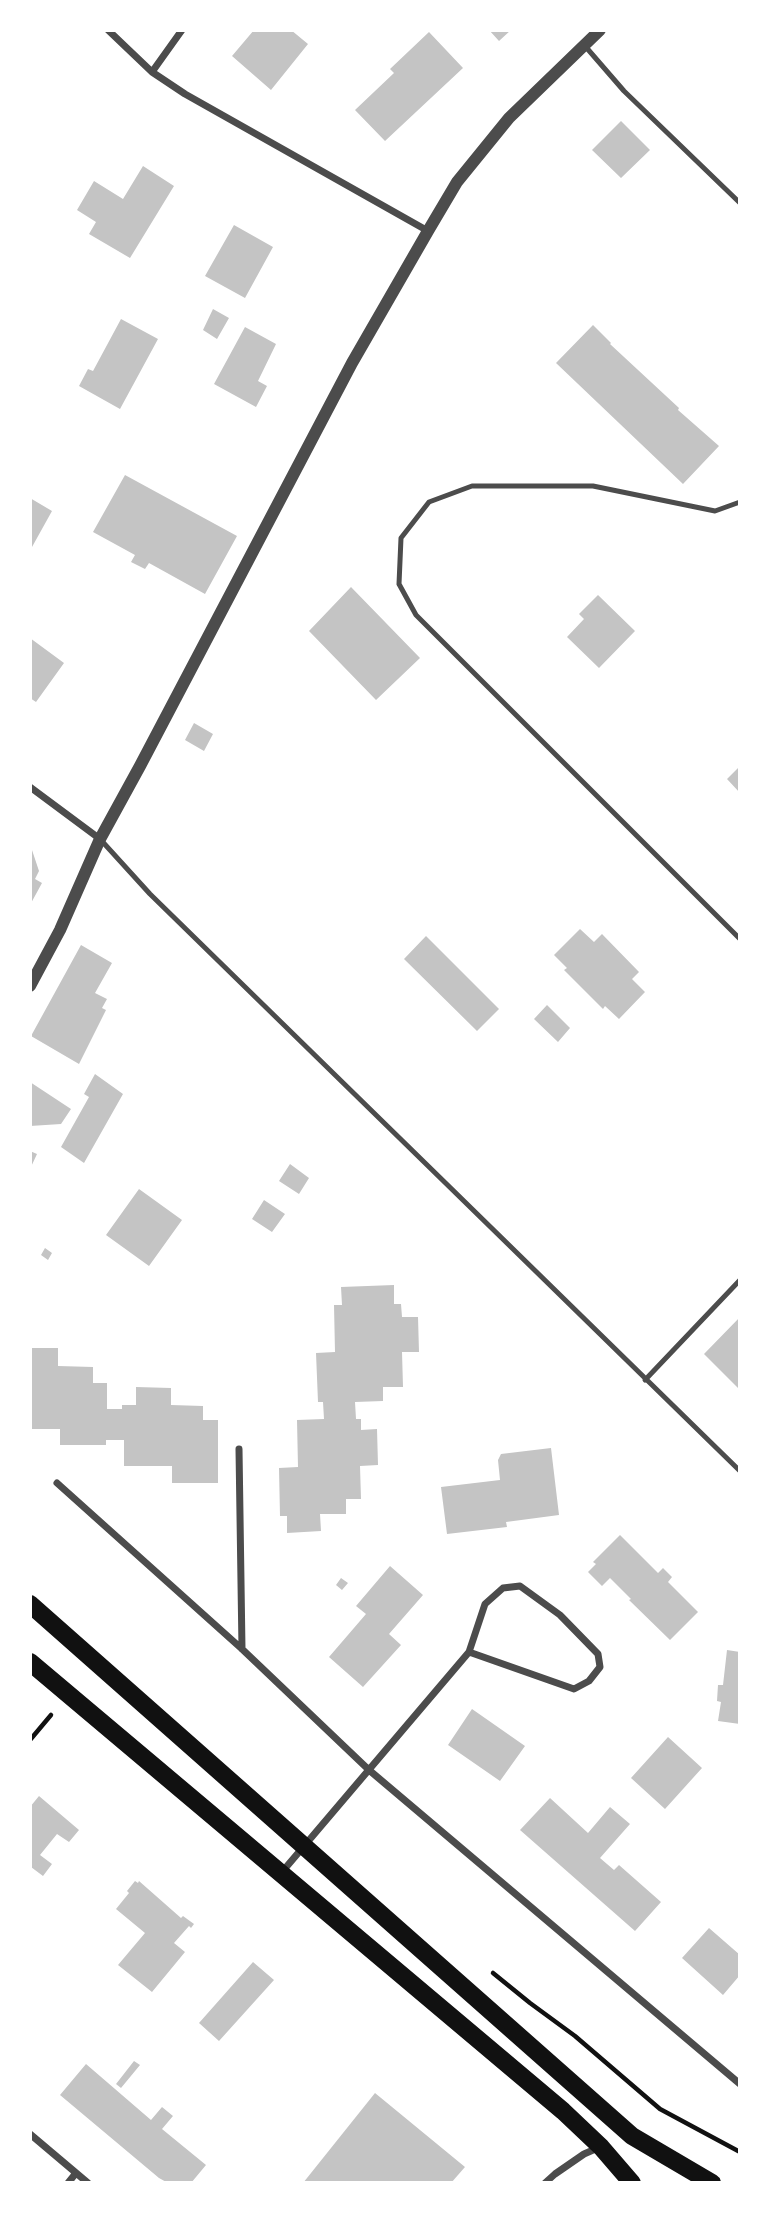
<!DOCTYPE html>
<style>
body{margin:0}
#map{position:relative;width:770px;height:2213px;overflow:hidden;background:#fff;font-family:"Alegreya Sans",sans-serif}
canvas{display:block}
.frame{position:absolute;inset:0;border:32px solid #fff;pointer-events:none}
</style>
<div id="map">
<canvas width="770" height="2213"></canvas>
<div class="frame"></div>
</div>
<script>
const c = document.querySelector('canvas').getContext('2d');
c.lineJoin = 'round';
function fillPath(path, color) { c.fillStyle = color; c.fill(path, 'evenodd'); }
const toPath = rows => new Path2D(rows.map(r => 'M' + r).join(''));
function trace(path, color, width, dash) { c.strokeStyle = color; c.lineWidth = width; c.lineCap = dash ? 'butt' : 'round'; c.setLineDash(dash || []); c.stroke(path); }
fillPath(toPath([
 [254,30,291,30,308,44,271,90,232,56],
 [489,30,511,30,499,41],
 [429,32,463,68,385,141,355,110,394,73,390,69],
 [621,121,650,150,621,178,592,150],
 [143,166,174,186,130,258,89,234,96,222,77,210,94,181,123,199],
 [234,225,273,247,245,298,205,276],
 [213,309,229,318,217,339,203,330],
 [121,319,158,339,120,409,79,386,88,369,93,371],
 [593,325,611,343,610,344,679,408,678,410,719,446,683,484,556,363],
 [245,327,276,344,258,381,267,386,256,407,214,384],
 [125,475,237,536,205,594,149,563,145,569,131,562,135,555,93,532],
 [30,498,52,511,32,547,30,546],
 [351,587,420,658,376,700,309,631],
 [598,595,635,631,599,668,567,637,584,619,579,614],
 [30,638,64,663,36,702,30,698],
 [194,723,213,734,204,751,185,740],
 [740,766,740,793,727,779],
 [30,844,39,871,35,879,42,883,30,905],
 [580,929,594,942,602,934,639,972,632,979,645,992,619,1019,605,1006,603,1009,564,970,567,968,554,955],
 [426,936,499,1009,477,1031,404,959],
 [81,945,112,963,95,993,107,999,102,1008,106,1010,79,1064,31,1036],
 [547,1005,570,1028,558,1042,534,1019],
 [95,1074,123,1094,84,1163,61,1147,89,1097,84,1094],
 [30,1082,71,1109,61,1124,30,1126],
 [30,1151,37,1154,30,1169],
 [290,1164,309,1178,299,1194,279,1181],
 [139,1189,182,1220,149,1266,106,1235],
 [264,1200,285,1214,272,1232,252,1219],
 [45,1248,52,1253,48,1260,41,1255],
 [394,1285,394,1304,401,1304,402,1317,418,1317,419,1352,402,1352,403,1387,383,1387,383,1401,355,1402,356,1419,361,1419,361,1430,377,1429,378,1465,360,1466,361,1499,346,1499,346,1514,320,1514,321,1531,287,1533,287,1516,280,1516,279,1468,298,1467,297,1420,324,1419,323,1402,318,1402,316,1353,335,1352,334,1305,342,1305,341,1287],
 [740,1317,740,1390,704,1354],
 [30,1348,58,1348,58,1366,93,1367,93,1383,107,1383,107,1409,122,1409,122,1405,136,1405,136,1387,171,1388,171,1405,203,1406,203,1420,218,1420,218,1483,172,1483,172,1466,124,1466,124,1440,106,1440,106,1445,60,1445,60,1429,30,1429],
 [551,1448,559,1515,506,1522,507,1527,447,1534,441,1487,500,1480,498,1460,501,1454],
 [620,1535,658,1573,663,1568,672,1577,668,1582,698,1612,670,1640,629,1600,631,1599,610,1578,602,1586,588,1572,596,1564,593,1562],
 [390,1566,423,1595,389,1634,401,1645,363,1687,329,1657,366,1614,356,1606],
 [341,1578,348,1583,342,1590,336,1585],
 [727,1650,740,1652,740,1724,718,1721,721,1702,717,1701,718,1685,723,1685],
 [472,1709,525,1746,500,1781,448,1745],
 [668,1737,702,1768,665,1809,631,1778],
 [39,1796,79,1830,69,1842,57,1834,40,1855,52,1864,43,1876,31,1867,30,1869,30,1807],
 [550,1798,588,1833,610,1807,630,1824,600,1858,614,1870,619,1865,661,1902,635,1931,520,1830],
 [135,1881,138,1883,139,1881,181,1918,183,1916,194,1924,191,1928,189,1926,174,1943,185,1952,152,1992,118,1965,145,1933,116,1909,129,1893,127,1891],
 [709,1928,740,1955,740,1975,723,1995,682,1958],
 [253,1962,274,1980,219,2041,199,2023],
 [134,2061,140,2065,121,2088,116,2084],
 [86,2064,151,2120,162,2107,173,2116,162,2129,206,2165,191,2183,168,2183,159,2178,60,2095],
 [375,2093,465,2167,451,2183,303,2183]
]), '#c4c4c4');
trace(toPath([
 [30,1740,51,1715],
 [493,1973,530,2003,575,2036,660,2109,740,2152]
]), '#111', 4.5);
trace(toPath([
 [585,46,624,91,740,203],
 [740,502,715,511,593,486,472,486,429,502,401,538,399,584,416,615,740,939],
 [100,839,150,894,740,1471],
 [645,1380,740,1280]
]), '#4c4c4c', 5);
trace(toPath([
 [108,30,152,72,185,94,428,231],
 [152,72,182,30],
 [30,787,100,839],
 [239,1449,242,1649],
 [57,1483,242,1649,369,1770,740,2084],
 [282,1872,469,1652,485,1604,503,1588,520,1586,560,1615,598,1654,600,1667,589,1681,574,1689,469,1652],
 [30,2134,88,2183],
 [68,2183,76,2173],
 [545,2183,555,2174,584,2154,600,2147]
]), '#4c4c4c', 7);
trace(toPath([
 [30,986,60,930,100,839,140,766,352,363,428,231,457,182,509,118,600,30]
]), '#4c4c4c', 12);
trace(toPath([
 [30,1604,632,2136,712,2183],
 [30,1662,563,2111,601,2147,632,2183]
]), '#111', 18);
</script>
